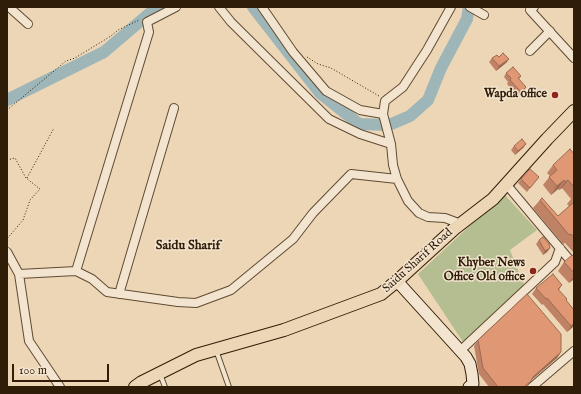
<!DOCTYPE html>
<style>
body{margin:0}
#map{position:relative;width:581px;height:394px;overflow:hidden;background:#edd6b6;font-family:"IM FELL English",serif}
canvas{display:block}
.frame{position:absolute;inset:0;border:8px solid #301d07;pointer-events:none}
.scale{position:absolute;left:12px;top:364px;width:97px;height:18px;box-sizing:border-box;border:2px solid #301d07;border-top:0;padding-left:5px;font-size:12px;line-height:14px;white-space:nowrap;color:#301d07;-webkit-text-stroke:3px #f3e4d0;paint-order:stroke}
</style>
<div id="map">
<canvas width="581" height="394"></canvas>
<div class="frame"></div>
<div class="scale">100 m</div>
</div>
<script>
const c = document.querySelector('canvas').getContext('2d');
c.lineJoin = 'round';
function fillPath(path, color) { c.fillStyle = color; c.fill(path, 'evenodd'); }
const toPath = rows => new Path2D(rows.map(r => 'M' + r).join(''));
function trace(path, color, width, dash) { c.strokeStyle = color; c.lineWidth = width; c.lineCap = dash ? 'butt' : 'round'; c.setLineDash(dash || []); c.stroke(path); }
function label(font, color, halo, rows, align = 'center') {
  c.font = font + ' "IM FELL English",serif'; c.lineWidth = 3; c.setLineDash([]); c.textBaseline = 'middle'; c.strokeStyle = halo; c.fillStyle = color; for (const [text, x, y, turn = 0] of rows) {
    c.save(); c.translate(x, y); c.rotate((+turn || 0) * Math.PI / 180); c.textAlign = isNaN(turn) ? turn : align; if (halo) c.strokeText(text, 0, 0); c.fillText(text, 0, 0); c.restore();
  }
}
fillPath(toPath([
 [504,194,537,230,510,250,526,290,463,342,418,274]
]), '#b5be90');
trace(toPath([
 [253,7,320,93,359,124,389,125,410,116,428,100,441,68,467,19,469,7],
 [7,100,104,52,157,7]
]), '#9eb6b8', 12);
const lane = toPath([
 [216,350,229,387],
 [160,374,165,387]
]);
const street = toPath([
 [9,7,28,24],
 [219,7,231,22,329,119,360,134,391,144,393,165,397,179,408,201,419,213,428,217,445,218,461,224],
 [262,7,293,52,326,91,360,110,383,114,385,101,403,87,427,50,451,7],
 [470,7,484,15],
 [534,7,530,10,574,58],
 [530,51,550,31],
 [383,114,391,144],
 [506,184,574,265],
 [7,252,19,274,29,341,60,387],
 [76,271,149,32,147,22,176,7],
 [19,274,76,271,92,279,107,292,178,302,196,303,231,290,293,239,313,213,351,174,397,179],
 [119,294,174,108],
 [461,350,555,262,560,248],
 [532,387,574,351]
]);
const secondary = toPath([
 [397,281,466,357,470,364,472,374,473,384,469,387]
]);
const primary = toPath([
 [135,387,142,382,196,355,284,330,381,294,397,281,454,229,493,199,547,139,574,111]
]);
trace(lane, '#5f4b33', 6);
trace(street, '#5f4b33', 10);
trace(secondary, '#301d07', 13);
trace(primary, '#301d07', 14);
trace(toPath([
 [307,57,318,64,331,68,379,96],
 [7,110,66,61,75,58,111,36,118,30,139,20],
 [7,160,15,158,26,178,40,189,30,200,23,220,7,239],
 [27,178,54,128]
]), '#301d07', 1, [1, 2]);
trace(lane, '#f3e4d0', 4);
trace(street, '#f3e4d0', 8);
trace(secondary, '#f3e4d0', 11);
trace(primary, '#edd6b6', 12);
fillPath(toPath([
 [499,57,509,59,506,63,496,71,489,62,492,58],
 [506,73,521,76,519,79,524,91,518,96,507,84,508,82,504,77],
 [526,144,523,148,515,155,511,150,514,146],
 [574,154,574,253,565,243,563,244,533,208,540,200,558,216,569,206,567,204,571,199,562,188,559,190,558,189,551,195,543,185,550,176,547,173,553,165],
 [539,177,527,192,518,183,521,179],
 [539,240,550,248,547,252,543,255,536,244],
 [574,257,574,279,569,283,558,271,564,262],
 [562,285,559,290,566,301,574,310,574,326,567,332,543,304,542,305,532,294,536,288],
 [478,340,561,352,557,358,531,380,527,387,489,387,479,374,474,346]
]), '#c08264');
fillPath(toPath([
 [509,59,506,63,496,71,499,66],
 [526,87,524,91,518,96,521,92],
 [526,144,523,148,515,155,518,151],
 [564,180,558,189,551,195,557,186],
 [568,180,562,188,559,190,565,182],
 [550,248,547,252,543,255,545,251],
 [574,276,574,279,569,283],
 [574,323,574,326,567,332,571,326],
 [561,352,557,358,528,383,533,377]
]), '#9c6a51');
const building = toPath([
 [503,53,509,59,499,66,492,58,497,55,499,57,503,53],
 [513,67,521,76,518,78,526,87,521,92,510,80,511,78,506,73,513,67],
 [522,139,526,144,518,151,514,146,522,139],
 [570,149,574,154,574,187,568,180,565,182,564,180,557,186,549,177,557,170,553,165,570,149],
 [530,169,539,177,530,188,521,179,530,169],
 [542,198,558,216,574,202,574,238,571,234,569,235,540,200,542,198],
 [543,237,549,244,550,248,545,251,539,240,543,237],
 [572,255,574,257,574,273,564,262,572,255],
 [553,274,562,285,558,289,567,299,566,300,574,310,574,323,571,326,547,298,546,299,536,288,553,274],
 [527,294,561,334,561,352,533,377,531,381,524,387,498,387,483,368,478,340,527,294]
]);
fillPath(building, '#df9774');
trace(building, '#9c6a51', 1);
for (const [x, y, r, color] of [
 [555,95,4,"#8f2418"],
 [533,271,4,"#8f2418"]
]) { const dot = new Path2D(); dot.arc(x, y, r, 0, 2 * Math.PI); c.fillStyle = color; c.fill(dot); trace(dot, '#f3e4d0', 1.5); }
label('bold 12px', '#301d07', '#f3e4d0', [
 ["Wapda office",547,95],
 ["Khyber News",525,264],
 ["Office Old office",525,278]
], 'right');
label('12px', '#301d07', '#f3e4d0', [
 ["Saidu Sharif Road",418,261,-42]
]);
label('bold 13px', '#301d07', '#f3e4d0', [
 ["Saidu Sharif",188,246]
]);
</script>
